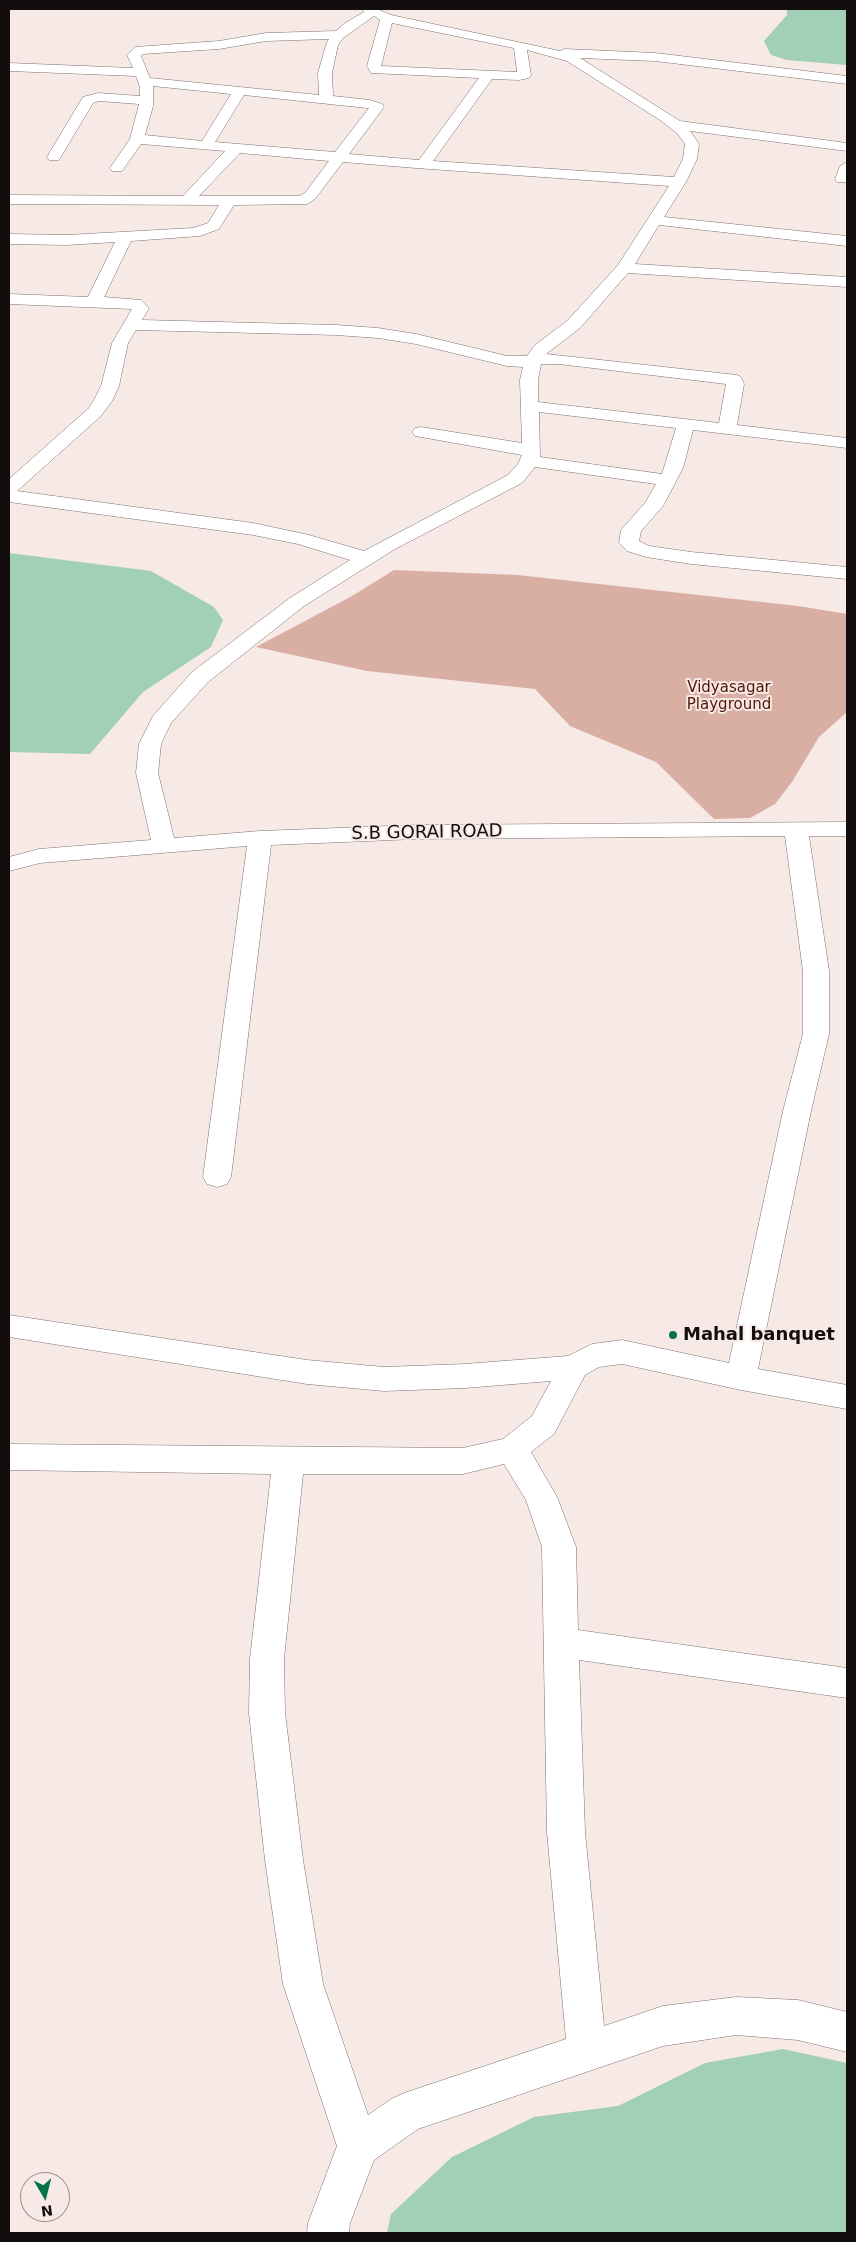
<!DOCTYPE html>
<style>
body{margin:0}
#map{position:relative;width:856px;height:2242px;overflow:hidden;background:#f7e9e5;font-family:"DejaVu Sans",sans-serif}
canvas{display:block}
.frame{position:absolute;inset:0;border:10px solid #130e0d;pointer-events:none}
.north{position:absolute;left:20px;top:2172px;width:50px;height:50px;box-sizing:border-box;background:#f7e9e5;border:1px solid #9c918f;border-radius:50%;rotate:172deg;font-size:14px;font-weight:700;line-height:20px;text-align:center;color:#130e0d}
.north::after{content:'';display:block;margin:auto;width:18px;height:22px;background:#05724b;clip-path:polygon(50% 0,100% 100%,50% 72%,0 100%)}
</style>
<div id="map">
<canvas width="856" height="2242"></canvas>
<div class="frame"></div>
<div class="north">N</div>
</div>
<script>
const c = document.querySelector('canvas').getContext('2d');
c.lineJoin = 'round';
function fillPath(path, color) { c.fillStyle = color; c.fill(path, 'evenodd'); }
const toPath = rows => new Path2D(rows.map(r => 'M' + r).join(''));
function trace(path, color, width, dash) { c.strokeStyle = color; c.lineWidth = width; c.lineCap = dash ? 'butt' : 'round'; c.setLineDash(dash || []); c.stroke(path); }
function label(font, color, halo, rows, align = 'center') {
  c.font = font + ' "DejaVu Sans",sans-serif'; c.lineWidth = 4; c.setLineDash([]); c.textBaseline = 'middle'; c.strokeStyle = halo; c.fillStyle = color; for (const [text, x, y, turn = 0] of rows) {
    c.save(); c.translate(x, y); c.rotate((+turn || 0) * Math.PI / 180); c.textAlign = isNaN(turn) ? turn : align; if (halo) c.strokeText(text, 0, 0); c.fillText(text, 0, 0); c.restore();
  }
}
fillPath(toPath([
 [394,570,518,575,798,606,847,614,847,712,819,737,792,782,775,804,750,818,714,819,656,762,570,726,535,689,367,671,256,647,352,596]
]), '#d9afa3');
fillPath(toPath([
 [787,9,847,9,847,65,787,60,771,55,764,41,787,15],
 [9,553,151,571,214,607,223,620,211,647,143,692,90,754,9,752],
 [783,2049,847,2063,847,2233,387,2233,391,2214,452,2157,534,2117,618,2106,705,2063]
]), '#a1d0b6');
const minor = toPath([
 [362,9,377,9,391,15,560,51,565,49,655,53,847,76,847,84,655,61,580,58,680,121,847,143,847,151,690,131,699,144,697,159,687,180,664,217,847,236,847,246,659,225,635,264,847,277,847,287,628,273,580,328,546,354,737,375,741,377,744,384,737,425,847,438,847,448,693,430,683,468,663,506,641,531,639,541,649,546,691,552,847,567,847,579,691,564,646,557,627,551,619,543,621,530,645,503,656,484,535,467,522,483,395,549,304,606,208,682,171,723,161,744,158,773,174,838,260,831,416,825,847,822,847,836,809,836,829,971,829,1034,811,1111,758,1369,847,1385,847,1409,741,1390,622,1364,599,1367,585,1375,554,1434,531,1452,557,1497,576,1547,578,1630,847,1668,847,1698,579,1660,585,1832,604,2026,663,2006,736,1997,798,2000,847,2012,847,2052,798,2040,736,2035,663,2046,418,2129,374,2160,350,2223,349,2233,307,2233,308,2223,337,2146,283,1984,265,1860,249,1713,250,1659,271,1474,9,1470,9,1444,463,1448,503,1439,532,1416,551,1381,465,1388,384,1391,307,1384,9,1337,9,1315,307,1360,384,1367,465,1364,568,1356,592,1344,622,1340,729,1363,783,1111,803,1034,803,971,785,836,416,839,271,845,231,1177,227,1184,217,1187,207,1184,203,1177,247,846,40,863,9,871,9,857,39,849,151,840,136,773,139,744,153,716,192,672,290,598,350,560,298,544,253,535,9,502,9,479,89,408,94,400,101,386,112,343,132,309,9,304,9,294,88,297,115,242,67,245,9,244,9,234,67,235,193,228,208,223,219,205,9,204,9,195,183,196,225,151,141,144,122,171,112,171,110,168,130,139,139,104,99,101,93,103,59,160,49,160,47,157,83,97,98,93,140,96,140,87,136,76,9,71,9,63,133,68,127,55,135,47,219,41,266,33,336,31,345,23,364,12,362,9],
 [374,16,380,20,367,66,371,73,479,78,419,160,349,154,384,107,382,104,370,100,333,96,332,73,338,45,343,38,374,16],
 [392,23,514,48,517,72,381,66,392,23],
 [329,39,326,45,318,73,319,95,150,78,141,56,143,54,219,49,266,41,329,39],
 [527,50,567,61,660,120,677,133,685,144,683,159,674,177,433,161,492,79,519,80,529,78,531,75,527,50],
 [153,86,231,94,202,141,145,135,153,106,153,86],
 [244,95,367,108,369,108,335,152,215,142,244,95],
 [240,153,329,161,305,193,299,196,199,196,240,153],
 [343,162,416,168,669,186,618,265,568,320,534,346,527,356,507,356,416,334,378,328,336,325,142,320,149,308,141,300,104,297,131,241,200,236,219,229,234,205,307,204,315,199,343,162],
 [136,330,336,335,378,338,416,344,507,366,523,367,520,380,522,443,421,427,415,428,412,432,415,436,421,437,522,455,518,464,508,475,364,551,309,535,253,523,17,491,101,416,112,401,119,386,128,343,136,330],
 [541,364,559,364,726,384,719,423,538,402,538,380,541,364],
 [539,412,676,428,662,474,540,457,539,412],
 [504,1464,526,1500,542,1547,547,1832,566,2039,407,2092,393,2098,368,2115,323,1984,303,1860,285,1713,284,1659,303,1474,463,1474,504,1464],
 [847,162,847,182,837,182,835,179,840,166,847,162]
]);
trace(minor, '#7d716d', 1);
fillPath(minor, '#fff');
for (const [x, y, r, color] of [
 [673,1335,5,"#05724b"]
]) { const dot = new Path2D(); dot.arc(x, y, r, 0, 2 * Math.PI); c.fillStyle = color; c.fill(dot); trace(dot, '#f7e9e5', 2); }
label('15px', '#501605', '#f7e9e5', [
 ["Vidyasagar",729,688],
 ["Playground",729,705]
]);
label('18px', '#130e0d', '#f7e9e5', [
 ["S.B GORAI ROAD",427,833,-1]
]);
label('bold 18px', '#130e0d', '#f7e9e5', [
 ["Mahal banquet",683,1335]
], 'left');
</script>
